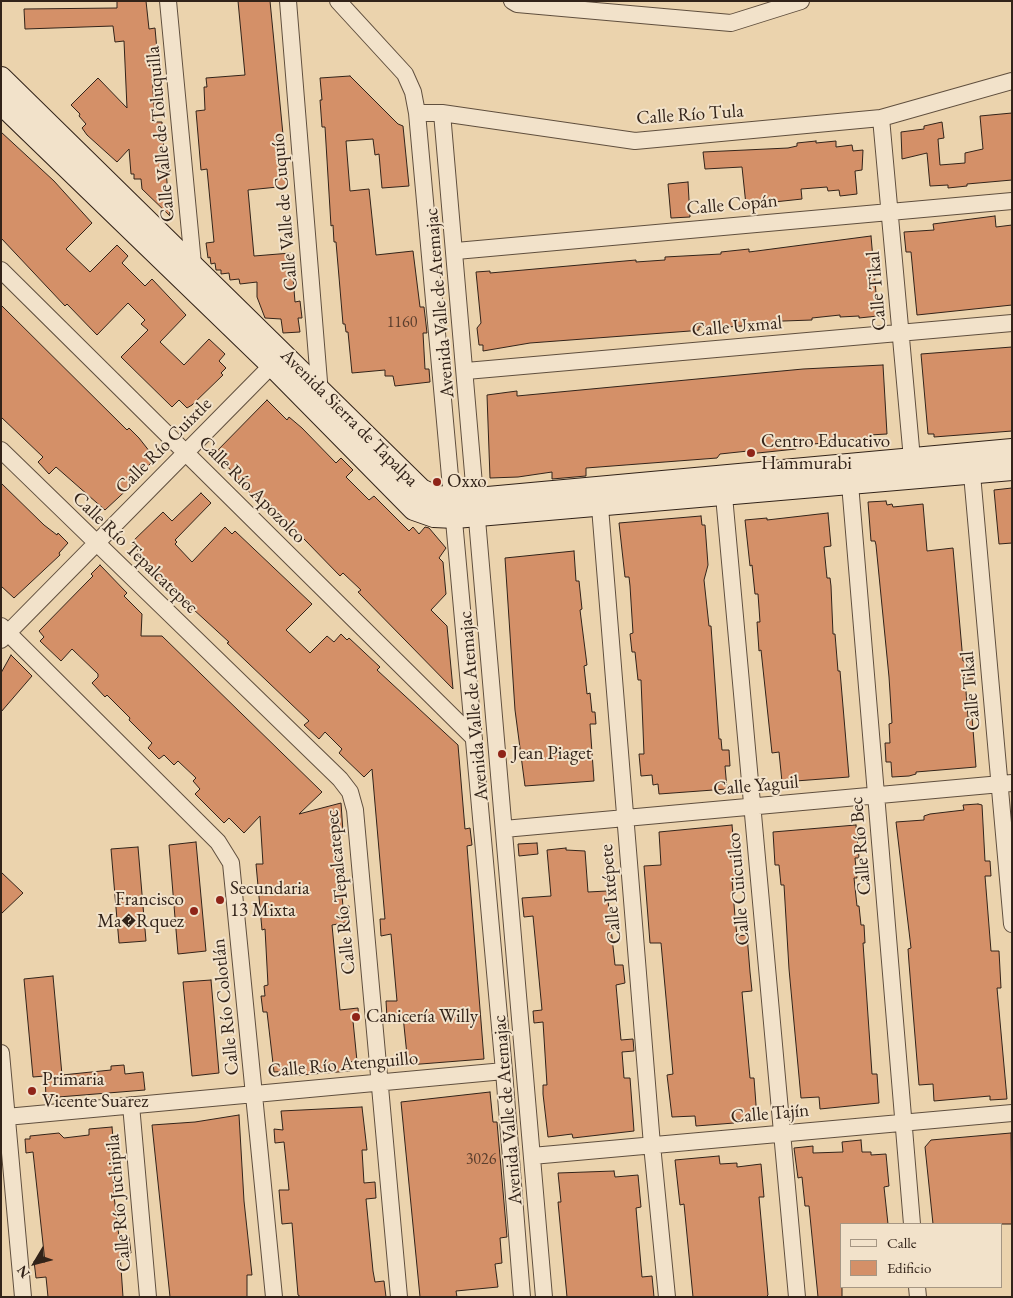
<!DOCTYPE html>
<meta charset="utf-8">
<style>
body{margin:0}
#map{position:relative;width:1013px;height:1298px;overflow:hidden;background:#ebd3ad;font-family:"EB Garamond",serif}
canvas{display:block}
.frame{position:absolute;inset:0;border:2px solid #322319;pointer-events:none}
.legend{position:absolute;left:840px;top:1223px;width:162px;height:65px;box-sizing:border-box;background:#f2e2ca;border:1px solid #a59683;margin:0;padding:6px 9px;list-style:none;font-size:15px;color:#322319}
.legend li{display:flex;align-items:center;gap:10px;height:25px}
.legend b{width:25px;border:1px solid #a59683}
.north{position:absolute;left:10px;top:1238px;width:50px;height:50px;-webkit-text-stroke:4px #f2e2ca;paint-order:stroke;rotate:233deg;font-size:14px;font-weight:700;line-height:20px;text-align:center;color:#322319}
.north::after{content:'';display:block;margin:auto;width:18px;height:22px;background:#322319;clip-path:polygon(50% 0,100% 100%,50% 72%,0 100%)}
</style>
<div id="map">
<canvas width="1013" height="1298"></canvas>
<div class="frame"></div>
<ul class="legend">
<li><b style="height:6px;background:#f2e2ca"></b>Calle</li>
<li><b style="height:14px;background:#d49068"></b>Edificio</li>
</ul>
<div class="north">N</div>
</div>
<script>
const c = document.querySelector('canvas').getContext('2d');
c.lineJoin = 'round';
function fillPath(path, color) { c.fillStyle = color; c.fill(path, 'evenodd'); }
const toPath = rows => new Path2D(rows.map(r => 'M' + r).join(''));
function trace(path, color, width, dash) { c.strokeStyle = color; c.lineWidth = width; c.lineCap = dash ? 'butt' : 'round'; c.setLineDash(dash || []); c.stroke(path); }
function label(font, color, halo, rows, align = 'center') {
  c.font = font + ' "EB Garamond",serif'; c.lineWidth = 4; c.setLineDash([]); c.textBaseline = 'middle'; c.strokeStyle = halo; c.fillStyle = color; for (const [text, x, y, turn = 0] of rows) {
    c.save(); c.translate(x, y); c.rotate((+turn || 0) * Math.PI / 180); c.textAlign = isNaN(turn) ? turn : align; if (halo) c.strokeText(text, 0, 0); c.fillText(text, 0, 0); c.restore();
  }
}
const building = toPath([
 [117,1,146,1,149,29,155,28,159,73,152,74,155,122,162,122,164,154,169,154,170,171,166,171,170,216,142,189,141,179,134,179,134,174,131,174,129,149,117,162,87,135,82,128,86,124,79,116,80,114,71,105,98,78,127,108,124,41,115,42,113,26,25,29,24,9,117,8,117,1],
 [238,1,270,1,288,186,248,190,254,256,291,253,295,302,300,301,302,318,298,318,300,332,283,333,281,319,265,318,257,297,257,282,240,284,239,279,230,280,229,273,221,274,221,270,216,270,215,263,211,264,210,257,208,258,206,243,214,242,207,169,201,170,196,111,205,110,204,87,207,87,206,78,245,75,238,1],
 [350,76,398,124,403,126,409,186,382,188,379,154,375,155,373,139,346,141,350,191,369,189,376,255,413,251,420,307,424,307,426,324,427,333,423,333,425,369,429,369,430,382,395,386,393,376,385,376,385,370,352,373,348,332,346,332,345,324,343,324,336,242,334,242,333,225,331,226,325,127,322,127,320,100,322,100,320,78,350,76],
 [1012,113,1012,180,967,184,967,186,948,188,948,185,930,186,927,153,902,159,901,132,924,129,924,126,942,122,944,138,938,139,940,165,965,163,965,153,983,149,980,116,1012,113],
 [1,132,54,181,92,223,66,249,90,272,117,245,128,256,122,263,145,286,152,279,186,315,160,342,184,365,209,339,225,354,219,361,226,368,221,373,223,375,192,405,187,408,179,400,172,407,121,357,148,330,141,324,145,320,128,303,97,335,67,304,65,306,1,238,1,132],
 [816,141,816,143,836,141,836,147,852,145,853,151,863,150,862,170,855,171,857,194,840,196,839,190,828,191,827,187,801,189,802,199,746,205,742,167,705,169,703,152,788,148,797,146,797,143,816,141],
 [688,182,690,217,671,218,668,184,688,182],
 [995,216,996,227,1012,225,1012,305,917,315,911,252,906,252,904,232,934,230,933,224,995,216],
 [871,236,878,316,859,318,859,316,840,317,840,315,812,318,812,320,755,322,755,325,727,327,727,325,699,327,699,330,690,331,530,343,483,351,483,345,479,345,477,328,481,323,476,272,490,271,490,273,636,260,636,262,665,260,665,257,721,254,721,252,749,249,749,252,871,236],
 [1,305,127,430,129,428,139,438,150,452,149,457,153,461,145,469,147,471,105,510,56,467,49,474,38,462,43,457,1,417,1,305],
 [1012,347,1012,431,934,437,934,434,928,434,921,354,1012,347],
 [883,365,887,434,869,435,870,439,813,444,795,447,796,449,748,454,748,451,720,454,717,458,586,468,586,476,552,479,552,472,518,477,490,478,487,395,517,391,517,396,803,369,883,365],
 [267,400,287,420,289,417,302,428,336,463,341,458,353,470,346,477,369,500,374,496,409,531,413,527,419,534,425,527,429,528,446,548,439,558,443,562,446,594,431,610,447,626,453,689,358,592,361,590,343,573,340,576,271,505,270,507,258,495,255,499,228,467,225,470,212,456,267,400],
 [1,483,44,525,57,535,58,533,68,543,59,553,60,555,14,598,1,586,1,483],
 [1012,488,1012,543,999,544,994,490,1012,488],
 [201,493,211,503,175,540,177,542,175,544,192,562,225,527,232,534,235,531,312,604,286,630,310,653,327,636,334,642,341,634,347,640,349,638,380,667,377,670,458,745,465,829,470,828,472,845,467,846,484,1059,408,1065,403,1016,387,1018,386,1001,397,1001,391,934,381,936,380,919,385,919,372,769,364,777,339,753,342,749,325,732,319,739,304,725,309,721,227,643,229,642,193,609,189,612,148,572,152,566,131,543,163,512,172,521,201,493],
 [886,501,887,505,892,504,893,507,923,504,927,551,953,548,963,661,973,660,975,679,965,679,968,717,972,717,976,767,916,772,916,774,909,776,892,777,891,762,886,762,885,743,890,743,889,724,892,723,889,677,876,545,875,541,871,541,868,502,886,501],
 [828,513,831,546,824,547,827,578,830,578,831,586,833,634,835,634,838,671,840,671,849,777,782,782,779,752,772,753,761,650,759,651,757,622,760,622,758,594,755,594,752,565,750,566,745,520,767,518,767,520,828,513],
 [701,516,702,525,705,525,708,565,704,580,709,626,711,626,719,739,721,739,722,750,729,750,730,766,725,766,727,789,659,794,658,784,653,785,652,775,641,776,639,754,644,754,641,680,638,680,635,652,632,652,630,634,633,633,630,586,629,577,625,577,619,523,701,516],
 [574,551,576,581,579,581,582,609,580,610,587,665,584,666,587,694,590,693,592,712,595,712,596,724,590,724,594,781,525,786,515,710,505,558,574,551],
 [100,565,127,593,124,596,142,614,141,636,162,636,322,792,299,814,341,803,343,832,338,840,337,849,343,906,349,906,350,922,332,925,340,1010,358,1008,359,1020,353,1021,357,1061,349,1062,350,1071,288,1076,287,1071,274,1072,267,1012,263,1012,261,996,265,996,264,986,268,985,265,929,262,930,256,864,263,864,260,816,244,833,229,818,224,823,195,794,200,789,193,781,196,778,178,761,174,765,164,755,159,759,148,748,152,743,129,720,130,718,107,695,105,697,92,683,98,677,98,674,72,649,61,661,40,641,44,637,39,631,88,581,93,576,91,574,100,565],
 [11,655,32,676,1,712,1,673,11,655],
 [978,804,982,805,985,861,990,861,991,876,985,876,991,951,999,951,1001,988,997,988,1007,1099,990,1100,990,1096,934,1101,933,1084,919,1085,909,963,908,949,911,948,896,822,924,820,924,816,930,814,964,810,963,805,978,804],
 [732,825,737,879,732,879,735,917,737,936,747,935,750,972,752,991,742,992,750,1078,754,1078,757,1118,734,1120,734,1123,696,1126,695,1116,672,1117,667,1075,673,1074,661,943,650,943,644,866,661,865,659,832,732,825],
 [856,825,859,858,855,858,857,878,854,878,857,906,859,906,861,925,864,925,865,943,863,943,872,1074,877,1074,879,1103,820,1109,819,1097,801,1098,789,969,784,885,781,885,779,865,775,865,773,832,856,825],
 [196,842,206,951,178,954,169,845,196,842],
 [537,843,538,854,519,856,518,844,537,843],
 [138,847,146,941,119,943,111,849,138,847],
 [566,848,566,850,585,851,588,892,607,891,615,965,623,965,625,983,616,985,621,1040,633,1039,634,1051,622,1052,624,1078,630,1078,634,1131,573,1138,572,1134,548,1137,543,1094,543,1085,547,1085,543,1022,534,1023,533,1011,542,1010,533,916,524,917,522,898,551,896,547,850,566,848],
 [1,872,23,893,1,914,1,872],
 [53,976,62,1075,111,1070,111,1066,124,1065,125,1074,143,1072,145,1090,46,1098,45,1076,33,1077,24,979,53,976],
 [211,980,219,1073,192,1076,183,982,211,980],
 [490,1092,493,1122,497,1122,507,1237,500,1238,502,1263,495,1264,498,1287,456,1291,457,1297,420,1297,401,1102,490,1092],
 [362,1107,367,1150,362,1150,364,1183,375,1182,376,1198,366,1199,373,1271,375,1282,384,1281,386,1297,301,1297,298,1295,292,1223,282,1224,279,1190,289,1190,284,1142,275,1143,274,1129,283,1130,281,1111,362,1107],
 [239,1115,244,1201,252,1275,247,1275,247,1297,170,1297,152,1125,195,1122,239,1115],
 [112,1127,116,1171,113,1172,114,1196,119,1237,129,1237,131,1253,120,1253,123,1297,48,1297,46,1277,36,1278,34,1261,45,1262,33,1152,26,1153,25,1139,30,1139,30,1136,59,1133,64,1138,89,1135,89,1129,112,1127],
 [1011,1133,1012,1224,933,1224,925,1147,931,1140,1011,1133],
 [861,1140,862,1152,871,1152,871,1155,886,1154,889,1186,884,1187,888,1224,842,1224,842,1297,818,1297,809,1206,805,1206,802,1177,798,1178,794,1148,813,1146,813,1153,843,1152,842,1142,861,1140],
 [719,1156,720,1164,737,1163,737,1167,761,1164,764,1197,759,1197,768,1295,766,1297,693,1297,684,1204,680,1205,675,1160,719,1156],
 [614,1171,615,1177,638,1175,641,1207,636,1208,642,1277,652,1276,654,1297,567,1297,558,1202,561,1202,558,1173,614,1171]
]);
fillPath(building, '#d49068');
trace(building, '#322319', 1);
const street = toPath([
 [168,1,193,264],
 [288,1,320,394],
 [338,1,405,74,413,92,417,113,504,1071,522,1297],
 [512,1,517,4,731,23,801,1],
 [417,113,442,113,635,141,881,118,1012,81],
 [442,113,544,1297],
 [881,118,912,459],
 [456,251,1012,201],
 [1,270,474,738],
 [466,371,1012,323],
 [1,450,340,779,350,792,355,810,399,1297],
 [971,463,1012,924],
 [849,472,912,1224],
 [723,485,797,1297],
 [599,495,652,1145,667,1297],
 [1,626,218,842,231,863,274,1297],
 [1,640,272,365],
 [504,829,1012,783],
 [1,1053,23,1297],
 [131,1105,148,1297],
 [6,1117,504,1071],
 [532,1156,1012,1113],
 [917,1287,918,1297]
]);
const secondary = toPath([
 [1,78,421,490,436,497,477,499,1012,450],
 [1,103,272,365,414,509,434,516,455,517,1012,469]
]);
trace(street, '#604f3e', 18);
trace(secondary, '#322319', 24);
trace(street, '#f2e2ca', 16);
trace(secondary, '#f2e2ca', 22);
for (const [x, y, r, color] of [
 [751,453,5,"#8f2418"],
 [437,482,5,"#8f2418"],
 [502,754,5,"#8f2418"],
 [220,900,5,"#8f2418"],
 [194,911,5,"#8f2418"],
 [356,1017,5,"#8f2418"],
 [32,1091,5,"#8f2418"]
]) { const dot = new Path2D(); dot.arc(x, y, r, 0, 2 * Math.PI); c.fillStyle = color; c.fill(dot); trace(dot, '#f2e2ca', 2); }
label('16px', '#5a3e2d', null, [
 ["1160",402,323],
 ["3026",481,1160]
]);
label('19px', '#322319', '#f2e2ca', [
 ["Calle Río Tula",690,115,-4],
 ["Calle Valle de Toluquilla",161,134,-95],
 ["Calle Copán",732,205,-5],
 ["Calle Valle de Cuquío",285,212,-95],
 ["Calle Tikal",877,291,-95],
 ["Avenida Valle de Atemajac",440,303,-95],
 ["Calle Uxmal",737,327,-5],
 ["Avenida Sierra de Tapalpa",349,418,45],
 ["Calle Río Cuixtle",164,446,-45],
 ["Calle Río Apozolco",252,490,45],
 ["Calle Río Tepalcatepec",135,553,44],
 ["Calle Tikal",971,691,-95],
 ["Avenida Valle de Atemajac",474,706,-95],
 ["Calle Yaguil",756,786,-5],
 ["Calle Río Bec",861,846,-95],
 ["Calle Cuicuilco",739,889,-95],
 ["Calle Río Tepalcatepec",341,892,-96],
 ["Calle Ixtépete",611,894,-95],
 ["Calle Río Colotlán",226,1007,-96],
 ["Calle Río Atenguillo",343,1065,-5],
 ["Avenida Valle de Atemajac",508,1110,-95],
 ["Calle Tajín",770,1114,-5],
 ["Calle Río Juchipila",119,1203,-95]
]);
label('19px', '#322319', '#f2e2ca', [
 ["Centro Educativo",761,442],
 ["Hammurabi",761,464],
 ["Oxxo",447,482],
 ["Jean Piaget",512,754],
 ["Secundaria",230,889],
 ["13 Mixta",230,911],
 ["Francisco",184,900,"right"],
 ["Ma�Rquez",184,922,"right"],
 ["Canicería Willy",366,1017],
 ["Primaria",42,1080],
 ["Vicente Suarez",42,1102]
], 'left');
</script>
